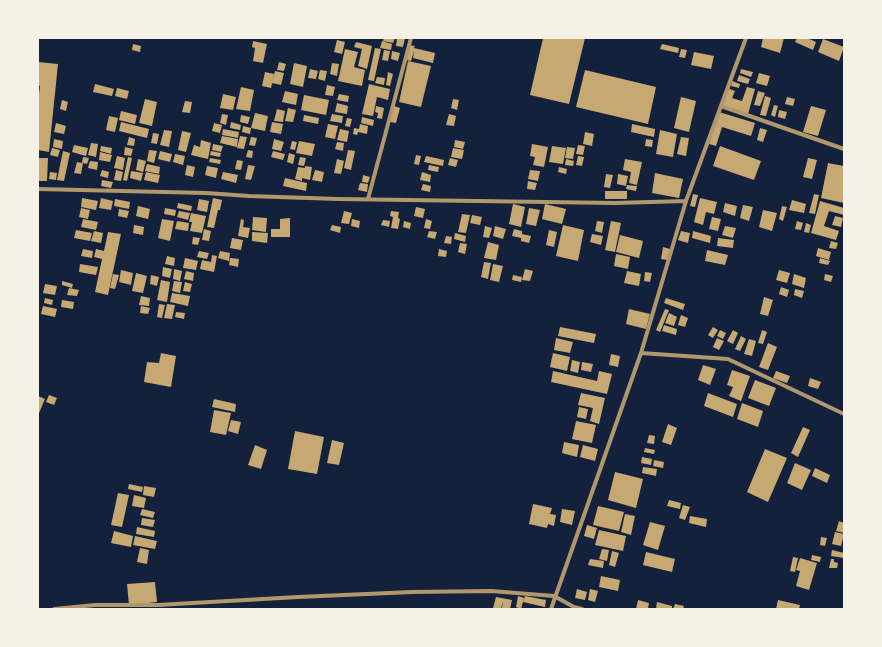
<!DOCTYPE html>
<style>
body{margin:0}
#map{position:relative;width:882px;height:647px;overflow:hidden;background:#14213d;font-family:Roboto,sans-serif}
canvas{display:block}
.frame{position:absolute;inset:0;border:39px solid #f6f1e7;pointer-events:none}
</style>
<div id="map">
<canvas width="882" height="647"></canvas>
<div class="frame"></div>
</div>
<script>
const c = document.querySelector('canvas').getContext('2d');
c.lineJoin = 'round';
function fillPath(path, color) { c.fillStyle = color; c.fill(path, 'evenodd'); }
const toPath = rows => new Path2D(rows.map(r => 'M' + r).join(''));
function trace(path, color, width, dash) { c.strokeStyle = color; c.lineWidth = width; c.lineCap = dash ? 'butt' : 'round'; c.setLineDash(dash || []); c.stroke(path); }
fillPath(toPath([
 [384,38,395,38,393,43,383,41],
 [397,38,405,38,403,47,396,46],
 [543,38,585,38,569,104,530,95],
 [763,38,784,38,780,53,761,47],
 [797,38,807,38,816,42,813,50,795,42],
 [823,39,844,47,839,61,818,52],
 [337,40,345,42,342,54,334,52],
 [253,41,267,44,263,63,253,61,255,48,252,47],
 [382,41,392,44,391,50,380,48],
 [356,42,372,46,367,69,358,66,362,49,354,47],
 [133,44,141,46,140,52,132,50],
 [662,44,679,48,678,53,660,49],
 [409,45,415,46,414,48,435,53,433,63,413,58,414,51,411,61,406,60],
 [375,48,381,49,374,81,368,80],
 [345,49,358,52,354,67,365,70,362,86,338,81],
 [681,49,687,50,685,58,679,57],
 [384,50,390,51,388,61,382,60],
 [392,51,400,53,398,61,391,59],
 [694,52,714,56,711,69,691,65],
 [408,61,431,66,421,107,399,102],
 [38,62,58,64,49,152,38,150,38,102,40,86,38,85],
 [279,62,286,64,284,71,277,70],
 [294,63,307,66,303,87,290,84],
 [332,63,339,64,337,76,330,74],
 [310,69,318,71,316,79,308,78],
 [741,69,753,72,751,77,740,73],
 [320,70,327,71,325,81,318,79],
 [585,70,656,87,648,124,576,107],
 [275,71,284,73,281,85,272,83],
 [265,72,274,74,271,88,262,86],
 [388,72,393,74,390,86,386,85],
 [759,73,770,76,767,86,756,83],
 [739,75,750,79,748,84,737,81],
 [377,77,385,78,384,85,375,83],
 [732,81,740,84,739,88,731,86],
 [95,84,114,89,112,96,93,92],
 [369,84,390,89,388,100,377,97,373,116,362,114],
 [327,85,335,87,333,96,325,95],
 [241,87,254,90,250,111,236,109],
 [747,87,755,89,748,114,722,106,727,88,735,91,732,98,742,101],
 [117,88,129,91,127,99,115,96],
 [285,91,298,94,296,105,282,102],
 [758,91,765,93,760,106,754,105],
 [223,94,236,97,233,110,220,108],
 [339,94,349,96,348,102,337,100],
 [304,95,329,100,326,115,301,110],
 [765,96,771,98,766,116,760,115],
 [681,97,696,101,689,132,674,128],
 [787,97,795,99,793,106,785,104],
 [145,99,157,102,152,126,139,123],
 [453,99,459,100,457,110,451,108],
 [62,100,68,102,66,111,60,109],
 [185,101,192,102,190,113,182,112],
 [337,103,348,106,347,114,335,112],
 [774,105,778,106,775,117,771,115],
 [376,106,384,108,382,119,377,118,378,113,375,112],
 [394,106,400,108,396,123,390,122],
 [811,106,826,110,818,136,803,132],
 [288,108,296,110,293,122,285,121],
 [277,109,285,111,283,122,274,121],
 [779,110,787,112,785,119,778,117],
 [121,111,137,115,135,124,119,120],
 [719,112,755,123,751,136,722,127,716,146,709,144],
 [255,113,268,116,265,131,251,128,250,134,242,132,243,126,251,128],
 [222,114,228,115,226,125,220,123],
 [332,114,343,116,342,123,330,121],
 [449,114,456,116,454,126,446,125],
 [241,115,250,117,248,124,240,122],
 [304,115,319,118,318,124,303,121],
 [109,116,118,118,115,132,106,130],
 [362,117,374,120,373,126,361,123],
 [347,118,352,119,350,127,345,126],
 [121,122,149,129,147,138,119,131],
 [231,122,241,125,240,130,230,128],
 [272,122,283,124,281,134,270,132],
 [56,123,66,126,64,134,54,132],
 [214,123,222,125,220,133,212,131],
 [328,124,338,126,335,139,325,137],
 [360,124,368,126,367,134,358,132,357,135,353,134,354,128,359,129],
 [632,124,655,129,654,137,631,132],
 [760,128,767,130,763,142,757,140],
 [223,129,239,132,238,138,222,135],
 [340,129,349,131,347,142,337,140],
 [164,130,172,131,169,147,160,145],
 [660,130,677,134,673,157,656,154],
 [182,131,191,133,186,152,178,150],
 [585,132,594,134,592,146,583,144],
 [153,133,159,134,157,144,151,143],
 [222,136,238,139,237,147,220,143],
 [240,136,247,137,244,149,237,148],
 [129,137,135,139,134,146,127,145],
 [251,137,257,138,255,146,249,145],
 [681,137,689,138,686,156,677,154],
 [54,139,63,141,62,149,53,147],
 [274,139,284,142,281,151,272,149],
 [646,139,653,140,652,147,645,146],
 [201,140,211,143,208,159,191,155,194,145,200,147],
 [455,140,465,142,463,149,454,147],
 [292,141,297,142,295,150,290,149],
 [299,141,315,144,312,156,296,153],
 [337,142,344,143,343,151,335,149],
 [91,143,98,144,96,157,88,155],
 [213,144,223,146,221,152,212,150],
 [532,144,548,147,544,167,533,165,535,157,530,156],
 [74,145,88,148,86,156,72,152],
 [578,145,585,146,583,155,576,154],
 [101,146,112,148,111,154,100,151],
 [552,146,566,148,563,164,549,162],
 [720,146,761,161,754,180,713,166],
 [125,147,133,149,131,156,124,155],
 [567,147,575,148,573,159,565,158],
 [52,148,60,150,58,157,50,155],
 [453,148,464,150,462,159,451,157],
 [149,150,157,151,154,163,147,161],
 [248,150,253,151,252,158,246,157],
 [348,150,355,151,351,170,344,168],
 [63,151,70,153,64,181,57,180],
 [160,151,172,154,170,162,158,159],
 [211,151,221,153,220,157,210,155],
 [273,151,285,154,283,160,271,157],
 [100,152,112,155,110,162,99,160],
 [289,153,295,155,293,164,287,162],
 [175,154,185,156,183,165,173,162],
 [416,155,421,156,419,165,414,164],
 [117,156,125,158,123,170,114,168],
 [426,156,444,160,443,166,424,162],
 [578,156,584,157,582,166,576,165],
 [83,157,89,158,87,164,83,163,81,174,74,173,77,162,82,163],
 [128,157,132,158,127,181,123,180],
 [300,157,306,158,304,166,298,165],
 [38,158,48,158,47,181,38,181],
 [210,158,221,160,220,164,209,162],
 [450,158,458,160,456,167,448,165],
 [808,158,817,160,812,179,803,177],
 [138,159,146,161,143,172,136,170],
 [337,159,344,161,341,174,334,173],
 [566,159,574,161,573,166,565,165],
 [625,159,642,162,637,185,629,183,631,172,623,170],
 [237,160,243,161,241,170,235,169],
 [90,161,98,162,97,170,88,168],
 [828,163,844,166,844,203,821,198],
 [147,164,160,167,159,174,145,171],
 [187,165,195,167,193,177,185,175],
 [248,165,255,166,251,180,245,179],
 [429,165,439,167,438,172,428,170],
 [207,166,218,168,216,178,205,175],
 [305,166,312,167,310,180,302,178,302,181,295,179,298,167,305,168],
 [559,167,567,169,566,174,558,172],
 [102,170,109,172,108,178,100,176],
 [116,170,123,172,121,181,114,180],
 [315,170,324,172,322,182,312,180],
 [530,170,540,171,538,181,528,179],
 [131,171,143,173,141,181,130,178],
 [50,172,57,173,56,180,49,179],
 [146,172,160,175,158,183,144,180],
 [223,172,238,175,236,183,221,179],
 [422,172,431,175,430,182,420,180],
 [655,173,683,179,679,198,652,193],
 [606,174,613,175,610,188,604,187],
 [618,174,628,176,626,186,617,184],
 [363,175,370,177,368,183,362,182],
 [285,178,307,183,306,191,283,186],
 [102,180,113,182,111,188,101,186],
 [528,181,537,183,535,190,527,189],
 [360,183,368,184,367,192,358,190],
 [423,184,431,186,430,192,421,190],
 [627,185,637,186,636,191,626,189],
 [605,191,627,191,627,199,605,199],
 [693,194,698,195,695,207,690,206],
 [814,194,819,195,815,214,809,213],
 [82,198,98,201,96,210,81,207],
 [101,198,113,201,111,210,99,208],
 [213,198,222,200,220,210,218,210,214,228,207,227],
 [700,198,717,202,714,214,706,212,703,225,694,222],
 [115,199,130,202,129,209,114,206],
 [199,199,209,201,207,212,197,210],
 [792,200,806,204,804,213,789,210],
 [820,201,844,208,844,215,829,211,824,226,839,231,836,240,811,233],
 [178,203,192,206,191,211,177,208],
 [725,203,737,206,735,216,723,212],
 [513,204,525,207,521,227,509,224],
 [545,204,566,209,562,224,542,219],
 [743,205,753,207,749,221,740,218],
 [138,206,150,209,148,219,136,216],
 [782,206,787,207,783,221,779,219],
 [416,207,425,209,423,218,414,216],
 [81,208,90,210,88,219,79,217],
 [165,208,176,210,175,216,164,214],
 [529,208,540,210,536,226,526,224],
 [119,209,129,211,127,218,118,216],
 [763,210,777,213,772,231,759,227],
 [179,211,190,213,188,220,177,217],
 [344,211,352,213,349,224,341,223],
 [391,211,399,212,398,218,400,219,398,229,391,228,393,217,390,216],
 [191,213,206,216,202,233,190,231,192,222,189,222],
 [462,214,470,215,466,233,458,232],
 [472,215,482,217,480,225,470,223],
 [835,216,843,218,841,227,832,225],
 [253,217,267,218,266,232,252,230],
 [712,217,721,219,718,231,709,229],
 [290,218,290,237,271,237,271,229,280,229,280,219],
 [83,219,98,222,96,230,81,227],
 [162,219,174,221,170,241,158,238],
 [241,219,244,220,243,227,250,228,248,238,238,236],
 [352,219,360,221,359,228,351,226],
 [426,219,432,221,430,229,424,228],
 [383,220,390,221,389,227,381,225],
 [177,221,189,223,188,231,175,229],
 [404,221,411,223,410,229,403,227],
 [597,221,604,222,602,233,595,231],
 [611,221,621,223,615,252,605,250],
 [797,221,803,223,801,230,795,229],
 [806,223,811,225,809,233,804,232],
 [134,225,144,227,143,235,133,233],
 [332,225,341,227,340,233,330,230],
 [563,225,584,230,578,261,556,256],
 [485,226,492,228,489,238,483,237],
 [495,226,506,229,503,239,493,236],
 [725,226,736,228,733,238,722,235],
 [204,229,211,231,209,241,202,240],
 [514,229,522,231,522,234,531,236,529,243,521,241,521,238,512,236],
 [76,230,92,233,90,241,74,238],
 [549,230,557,232,554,247,546,245],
 [94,231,103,233,101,243,91,241],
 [429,231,437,232,435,239,427,237],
 [681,231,690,233,688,243,678,240],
 [693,231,711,236,710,243,692,238],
 [108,232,121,234,108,295,95,292,102,259,94,257,96,249,104,251],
 [252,232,268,233,267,243,252,241],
 [455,233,466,236,465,242,454,239],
 [592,234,603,236,601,245,590,242],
 [620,235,643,241,639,258,616,252],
 [446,236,452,237,451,244,444,243],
 [193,237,200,238,198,245,192,244],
 [232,238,243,240,241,250,230,248],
 [718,238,734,240,733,248,717,246],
 [831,241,838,243,836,249,829,248],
 [488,242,499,245,496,260,484,258],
 [460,243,467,244,465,254,458,252],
 [663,247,670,249,667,260,661,259],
 [818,248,831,252,829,260,816,256],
 [83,249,93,251,92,258,81,256],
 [439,249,447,251,446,257,438,256],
 [707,250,728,255,725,265,705,261],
 [199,251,209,253,207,259,197,257],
 [220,251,230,253,229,261,218,258],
 [616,254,630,257,628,269,614,266],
 [212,255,217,256,214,272,200,269,202,260,211,262],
 [167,256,175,258,174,266,165,264],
 [185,258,198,261,196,270,183,268],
 [230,258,239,259,238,267,229,265],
 [820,258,830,261,828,265,819,263],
 [484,262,491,263,488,279,481,277],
 [80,264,98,267,96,275,79,272],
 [493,264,503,266,499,282,490,280],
 [163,267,172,269,170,278,162,276],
 [174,269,182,271,180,281,173,279],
 [525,269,533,271,530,281,522,280],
 [121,270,133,273,131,285,119,282],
 [779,270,790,273,787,283,776,280],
 [186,271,194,273,193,281,184,279],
 [627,271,641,274,639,286,624,283],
 [645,272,652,273,650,282,644,281],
 [136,273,147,276,143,293,132,291],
 [113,274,119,275,115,289,110,288],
 [794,274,806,278,804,288,792,284],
 [825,274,833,276,831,282,824,280],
 [151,275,159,277,157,286,150,284],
 [513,275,522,277,521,282,512,280],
 [161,280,170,282,167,302,157,300],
 [62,281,73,284,72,288,62,285],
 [174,281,182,282,180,293,172,291],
 [185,282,192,284,190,292,183,291],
 [45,284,57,286,55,295,43,293],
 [781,287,789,290,787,297,779,294],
 [69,288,79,290,77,296,67,295],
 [795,289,804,291,802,298,794,295],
 [172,293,190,296,188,306,170,302],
 [141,296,150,298,149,306,139,305],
 [764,297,773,300,768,316,760,314],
 [45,298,53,300,52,305,44,303],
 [666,298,685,304,683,310,664,303],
 [62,300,74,302,73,309,61,307],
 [159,304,165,305,162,318,157,317],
 [167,304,175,305,172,319,164,318],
 [43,306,57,309,55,317,41,314],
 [141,306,150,308,148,314,140,313],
 [629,309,650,314,646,329,626,324],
 [665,309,669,310,660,332,656,330],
 [176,312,185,313,184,319,175,317],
 [669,313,677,317,674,326,665,323],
 [681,315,688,318,685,327,678,325],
 [664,325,677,329,676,335,662,331],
 [560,327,596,334,594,343,558,336],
 [713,327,718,330,713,338,708,335],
 [720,330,726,333,723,339,717,336],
 [733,330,738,333,733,344,727,341],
 [762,330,767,332,763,344,758,343],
 [741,336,746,339,740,351,735,349],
 [556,338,573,342,570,353,554,350],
 [717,338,724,341,719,350,713,347],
 [749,339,756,341,752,356,744,354],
 [768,343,777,347,768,370,759,367],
 [161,353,176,356,171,387,144,382,147,362,159,363],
 [553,353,570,357,567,371,550,367],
 [611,354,620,356,618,367,609,365],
 [572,360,580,362,578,373,570,371],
 [582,362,593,364,591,372,581,370],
 [703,365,716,369,710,385,698,380],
 [732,370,750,376,741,401,729,396,733,387,727,385],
 [553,371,597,381,599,371,612,374,607,394,551,382],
 [776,371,790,376,787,383,773,378],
 [810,378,821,382,818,389,808,386],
 [755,380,776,388,769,406,748,398],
 [581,393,605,398,599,424,590,421,593,408,578,405],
 [708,393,737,404,733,417,704,406],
 [49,395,57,398,54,405,46,402],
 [38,396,45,399,39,413,38,413],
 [214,399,236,404,235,412,212,407],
 [742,403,763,411,758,427,737,419],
 [579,407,588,409,586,419,577,417],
 [214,410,231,413,226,435,210,432],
 [231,420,241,422,238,434,228,431],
 [576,421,596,425,592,443,572,439],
 [668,424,677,428,671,445,662,442],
 [803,427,810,430,798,457,791,453],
 [295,431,324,437,317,474,288,469],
 [649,435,655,436,654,444,647,443],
 [332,440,344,443,339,465,327,463],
 [564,442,579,445,577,457,562,453],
 [255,445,267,450,261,469,248,465],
 [583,445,598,449,595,461,580,457],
 [645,448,655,450,654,454,644,452],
 [765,449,787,458,768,502,747,492],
 [642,457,652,459,651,465,641,463],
 [654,460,664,462,663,468,653,466],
 [795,463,811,470,802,490,787,483],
 [643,467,657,469,656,476,642,473],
 [815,468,830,475,827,483,812,476],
 [615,472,643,479,636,508,608,500],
 [129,484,143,487,142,492,128,489],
 [144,486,156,488,154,497,143,495],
 [118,493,129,495,122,527,111,525],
 [134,495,146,498,144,508,132,506],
 [669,500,681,503,680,509,667,506],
 [533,504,552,508,550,514,556,515,554,526,548,524,547,528,529,524],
 [683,505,690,507,685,520,679,518],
 [598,506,624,512,619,531,593,525],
 [142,509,155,512,153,518,140,515],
 [562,509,575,511,572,525,560,522],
 [625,514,635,516,631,535,621,532],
 [690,516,707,519,706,527,689,523],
 [142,518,155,520,153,527,141,525],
 [839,521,844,523,844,533,836,531],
 [650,522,665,526,658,550,643,545],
 [587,525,597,528,594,539,584,536],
 [137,527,155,531,154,537,136,534],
 [599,530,626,536,623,551,595,545],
 [114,531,133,536,131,547,111,543],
 [835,532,844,534,841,546,832,544],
 [135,536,157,541,155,549,133,545],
 [821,537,827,538,825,546,820,545],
 [140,548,149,550,147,564,137,562],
 [602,549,609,550,607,561,599,559],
 [832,550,844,553,844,558,831,556],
 [612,551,619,553,615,567,609,565],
 [646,552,675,559,672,572,643,565],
 [812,555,821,557,820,562,811,560],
 [793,557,798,558,795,572,790,571],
 [800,558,817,563,809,590,796,586,800,571,796,570],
 [590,559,604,561,603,568,588,565],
 [831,559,834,559,834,562,838,563,837,568,829,568],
 [601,576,620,580,618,591,599,587],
 [155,582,157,602,129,605,127,584],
 [577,589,587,592,585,600,575,598],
 [590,589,598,591,595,602,588,600],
 [518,596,524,598,521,609,516,607],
 [525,596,546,600,545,607,523,602],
 [496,597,512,600,510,609,502,608,503,601,501,609,493,608],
 [638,600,649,603,648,609,636,609],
 [778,600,800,605,799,609,776,609],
 [657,602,672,606,672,609,656,609],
 [675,604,684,606,683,609,673,609]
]), '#c6a872');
trace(toPath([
 [721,106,844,149],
 [38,189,206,193,249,196,338,199,615,203,686,201],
 [368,199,411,38],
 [641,353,728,359,844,414],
 [54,609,95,605,158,605,298,597,412,592,491,591,554,596,574,607,582,609],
 [551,609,641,353,686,201,746,38]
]), '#b1986c', 4);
</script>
